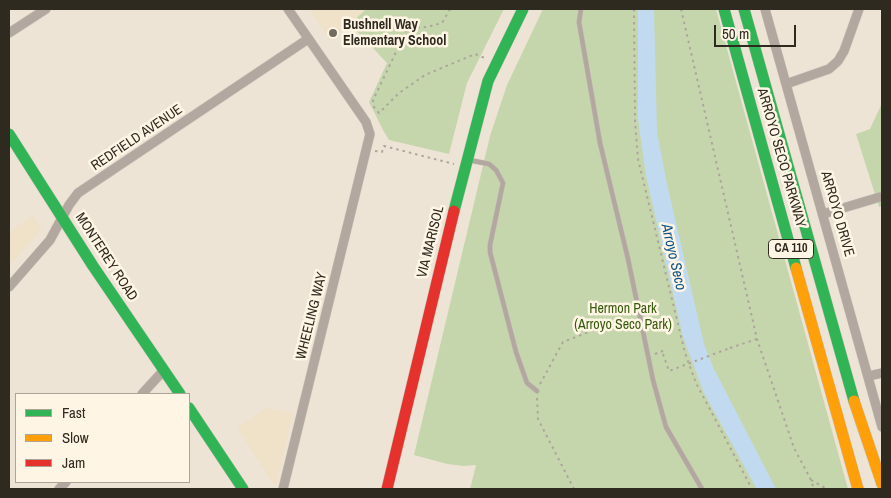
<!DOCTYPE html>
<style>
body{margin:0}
#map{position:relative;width:891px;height:498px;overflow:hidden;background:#ede4d6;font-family:"Archivo Narrow",sans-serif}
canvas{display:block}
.frame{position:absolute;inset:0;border:10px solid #2f2a20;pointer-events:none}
.legend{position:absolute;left:15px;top:393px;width:175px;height:90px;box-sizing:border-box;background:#fff5e5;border:1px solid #aca496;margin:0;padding:6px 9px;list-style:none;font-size:15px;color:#2f2a20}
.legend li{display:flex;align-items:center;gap:10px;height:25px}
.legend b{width:25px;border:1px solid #aca496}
.scale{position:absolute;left:714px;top:25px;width:82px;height:22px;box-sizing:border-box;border:2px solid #2f2a20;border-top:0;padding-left:6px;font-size:15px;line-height:18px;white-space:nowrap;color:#2f2a20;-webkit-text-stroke:4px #fff5e5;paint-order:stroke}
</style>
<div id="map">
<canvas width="891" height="498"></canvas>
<div class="frame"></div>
<ul class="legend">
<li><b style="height:6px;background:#30b455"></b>Fast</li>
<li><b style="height:6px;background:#ff9f0a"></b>Slow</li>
<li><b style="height:6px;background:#e5322d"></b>Jam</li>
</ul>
<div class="scale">50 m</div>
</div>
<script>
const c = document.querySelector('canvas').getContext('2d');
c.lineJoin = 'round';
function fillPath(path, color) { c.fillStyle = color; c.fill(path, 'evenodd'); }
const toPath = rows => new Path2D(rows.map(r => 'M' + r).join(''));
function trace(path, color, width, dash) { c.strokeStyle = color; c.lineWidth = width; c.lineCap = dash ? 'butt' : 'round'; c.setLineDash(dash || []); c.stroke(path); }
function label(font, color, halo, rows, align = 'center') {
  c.font = font + ' "Archivo Narrow",sans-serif'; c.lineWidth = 5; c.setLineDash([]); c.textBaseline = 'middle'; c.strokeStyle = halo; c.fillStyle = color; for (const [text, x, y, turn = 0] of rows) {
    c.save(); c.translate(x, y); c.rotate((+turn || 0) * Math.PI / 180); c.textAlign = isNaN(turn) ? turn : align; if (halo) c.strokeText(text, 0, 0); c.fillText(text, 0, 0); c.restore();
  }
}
fillPath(toPath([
 [309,9,366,9,331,41],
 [33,215,42,229,9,266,9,232],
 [266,408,293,413,277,483,274,485,237,428]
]), '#f0e1c9');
fillPath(toPath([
 [366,9,504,9,467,83,449,154,389,140,383,130,369,102,387,63,350,24],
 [543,9,716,9,848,489,470,489,476,465,464,466,447,464,414,455,490,136,507,85],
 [882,103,882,206,879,207,856,134,870,129]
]), '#c6d6ac');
fillPath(toPath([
 [638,9,654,9,657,132,667,184,704,344,714,369,776,489,757,489,755,486,704,393,683,337,646,176,638,119]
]), '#c2daef');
const lane = toPath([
 [581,9,579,22,600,143,628,259,653,380,666,427,702,489],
 [469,160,489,164,496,170,503,183,490,245,490,252,516,352,527,383,537,391]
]);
const street = toPath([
 [765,9,882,427],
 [9,33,46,9],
 [786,84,829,69,838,61,844,51,859,9],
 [823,214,880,197],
 [9,287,50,240,69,205,78,193,308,39],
 [869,376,882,373],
 [142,394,164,370],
 [59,489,66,482],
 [283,489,370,134,366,122,288,9]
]);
const fast = toPath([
 [724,9,796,268],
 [744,9,854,401],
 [9,134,93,266,180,394],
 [454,211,488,81,523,9],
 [189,408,243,489]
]);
const slow = toPath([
 [796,268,858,489],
 [854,401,882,484]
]);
const jam = toPath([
 [387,489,454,211]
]);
trace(lane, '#c9c2b7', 5.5);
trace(street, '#c9c2b7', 10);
trace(fast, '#c9c2b7', 12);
trace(slow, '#c9c2b7', 12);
trace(jam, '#c9c2b7', 12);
trace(toPath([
 [450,9,442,23,427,27,413,28,403,33,398,48,373,100,374,107,379,113,399,93,425,75,475,54,487,59],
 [634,9,635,122,638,159,685,353,696,383,752,489],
 [681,9,757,339,794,448,811,480,814,489],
 [375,151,382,152,384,146,454,164],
 [730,348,757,339],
 [655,354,662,351,663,354],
 [540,384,563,342,609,324,634,320],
 [537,398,538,419,574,489],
 [811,480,827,489]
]), '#ada59c', 2, [2.5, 4]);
trace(lane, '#b2a89f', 4.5);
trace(street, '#b2a89f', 9);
trace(fast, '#30b455', 11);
trace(slow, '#ff9f0a', 11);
trace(jam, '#e5322d', 11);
trace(toPath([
 [663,354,669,371,730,348]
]), '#ada59c', 2, [2.5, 4]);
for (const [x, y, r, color] of [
 [333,33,5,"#726b60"]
]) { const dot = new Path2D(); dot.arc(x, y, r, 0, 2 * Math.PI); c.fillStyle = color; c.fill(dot); trace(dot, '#fff5e5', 2); }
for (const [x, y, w] of [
 [791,249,45]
]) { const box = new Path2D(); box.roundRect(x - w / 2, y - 9.5, w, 19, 4); c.fillStyle = '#fff5e5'; c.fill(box); trace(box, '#2f2a20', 1); }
label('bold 12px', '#2f2a20', null, [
 ["CA 110",791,249]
]);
label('bold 14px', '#2f2a20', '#fff5e5', [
 ["Bushnell Way",343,25],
 ["Elementary School",343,41]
], 'left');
label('14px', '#2f2a20', '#fff5e5', [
 ["REDFIELD AVENUE",137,138,-34],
 ["ARROYO SECO PARKWAY",781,158,74],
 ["ARROYO DRIVE",837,214,74],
 ["VIA MARISOL",431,242,-76],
 ["MONTEREY ROAD",106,257,57],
 ["WHEELING WAY",312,316,-76]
]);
label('14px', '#365b0c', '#fff5e5', [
 ["Hermon Park",623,309],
 ["(Arroyo Seco Park)",623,325]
]);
label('italic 15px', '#0b548a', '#fff5e5', [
 ["Arroyo Seco",673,257,77]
]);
</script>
